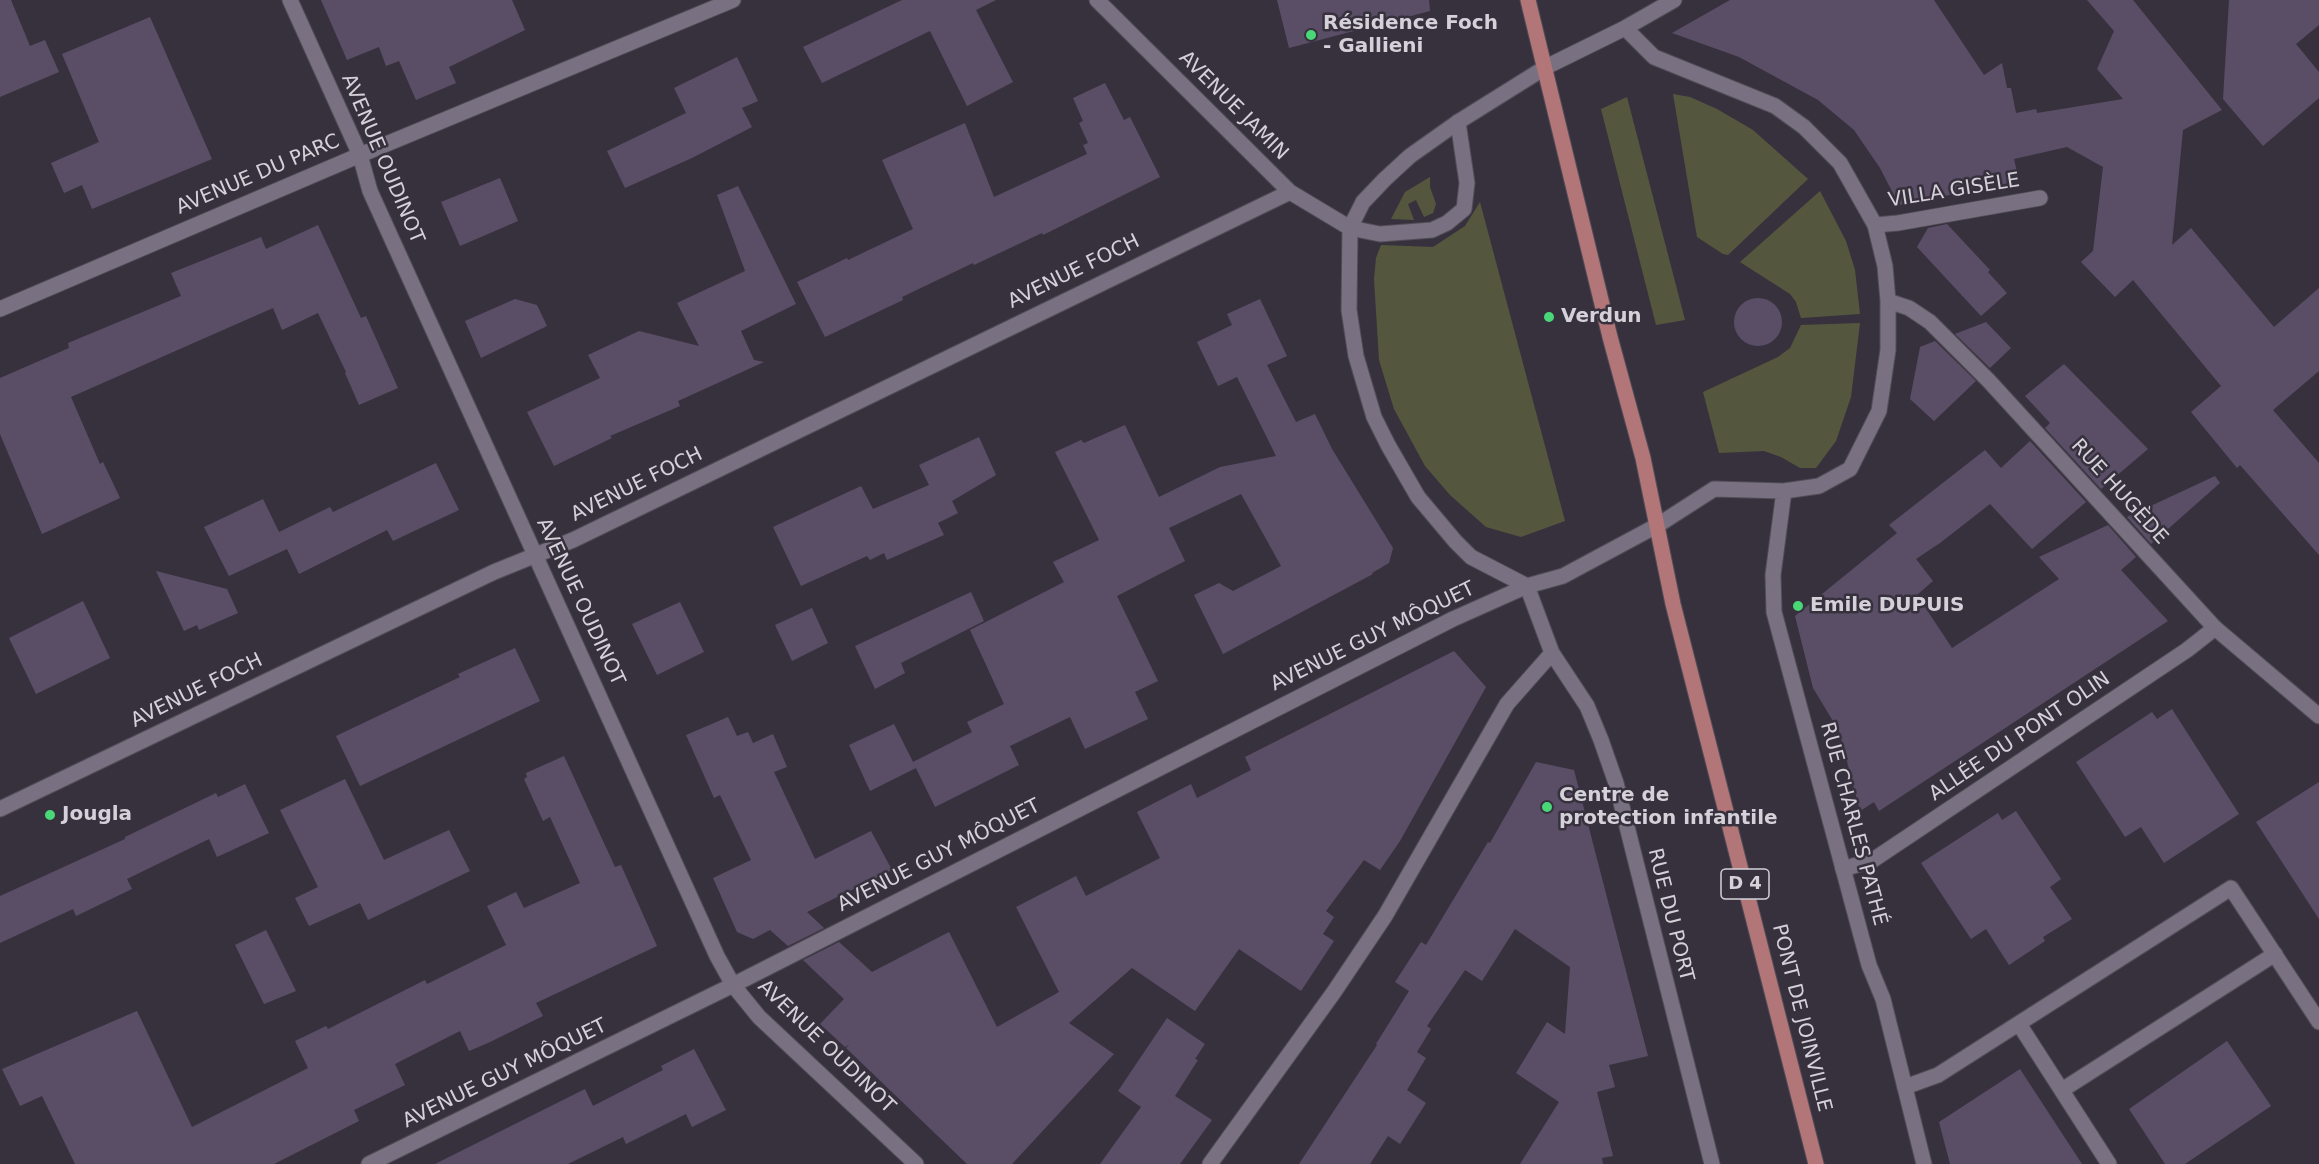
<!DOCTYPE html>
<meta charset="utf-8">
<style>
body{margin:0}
canvas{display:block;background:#37313e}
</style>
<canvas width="2319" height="1164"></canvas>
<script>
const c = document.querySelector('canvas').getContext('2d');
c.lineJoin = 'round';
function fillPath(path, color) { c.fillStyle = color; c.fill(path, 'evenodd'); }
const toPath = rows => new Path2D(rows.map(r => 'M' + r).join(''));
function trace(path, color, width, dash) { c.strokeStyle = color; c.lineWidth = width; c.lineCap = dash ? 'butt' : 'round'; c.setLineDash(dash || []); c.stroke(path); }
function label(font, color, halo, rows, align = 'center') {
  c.font = font + ' "DejaVu Sans",sans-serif'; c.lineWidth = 5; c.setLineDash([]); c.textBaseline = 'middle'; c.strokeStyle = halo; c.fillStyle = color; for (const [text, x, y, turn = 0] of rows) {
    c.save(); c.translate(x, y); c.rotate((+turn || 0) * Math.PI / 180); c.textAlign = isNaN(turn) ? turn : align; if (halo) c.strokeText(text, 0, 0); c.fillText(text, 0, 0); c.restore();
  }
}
fillPath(toPath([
 [1673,94,1690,97,1717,109,1753,130,1808,179,1728,255,1723,254,1697,237],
 [1627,97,1685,320,1656,325,1601,109],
 [1430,177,1430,187,1436,204,1433,213,1424,217,1416,200,1408,204,1414,220,1391,219,1405,192],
 [1820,191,1846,241,1855,270,1860,314,1801,318,1796,302,1790,294,1740,262],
 [1480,202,1565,521,1521,537,1486,527,1450,495,1425,466,1394,409,1379,360,1374,279,1376,258,1381,245,1433,247,1465,226],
 [1860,323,1851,397,1836,441,1816,468,1800,468,1781,457,1764,451,1719,453,1703,392,1778,357,1790,348,1801,325]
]), '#54573d');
fillPath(toPath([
 [0,0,11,0,30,46,45,40,59,72,0,97],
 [321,0,512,0,525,30,449,67,456,83,416,100,399,61,386,66,379,47,347,60],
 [902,0,996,0,976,10,1013,82,967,106,930,31,822,83,803,47],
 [1277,0,1429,0,1430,11,1289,48],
 [1730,0,1934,0,1984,75,2002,63,2007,88,2011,88,2016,113,2036,109,2037,113,2123,99,2097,69,2114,31,2087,0,2133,0,2222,110,2183,130,2172,245,2191,228,2274,327,2319,288,2319,371,2273,410,2319,463,2319,555,2240,465,2237,468,2191,412,2221,386,2133,280,2115,297,2081,262,2093,251,2103,167,2067,147,2014,159,2019,181,1899,205,1880,168,1854,130,1818,100,1739,57,1672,33],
 [2229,0,2319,0,2319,25,2296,44,2319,72,2319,98,2263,146,2223,99],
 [150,17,212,159,92,209,82,185,64,193,51,163,99,142,62,54],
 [737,57,758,101,742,108,752,127,692,158,625,188,607,151,686,113,674,88],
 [1105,83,1124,120,1130,117,1160,177,1043,235,1042,233,974,265,973,263,902,297,903,300,825,337,797,282,847,258,848,260,913,229,882,160,965,123,994,197,1087,154,1083,145,1088,143,1079,123,1083,121,1073,98],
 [500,178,518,221,460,246,441,202],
 [738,186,796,304,741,331,754,360,764,362,678,401,680,406,610,436,612,438,554,466,527,412,600,378,588,355,639,331,699,346,677,303,745,271,717,195],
 [1947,224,1990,270,1988,272,2007,293,1981,316,1917,247,1928,228],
 [318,225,361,318,366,316,398,388,359,405,345,373,346,372,318,313,282,330,273,308,71,397,100,464,103,462,120,498,42,534,0,434,0,378,69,348,68,343,181,296,171,273,261,237,266,249],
 '1734 322a24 24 0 1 1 48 0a24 24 0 1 1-48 0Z',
 [515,299,537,305,547,326,481,358,465,321],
 [1260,299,1287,356,1267,365,1296,422,1315,414,1332,449,1393,548,1389,563,1372,573,1373,574,1223,654,1194,595,1219,583,1233,591,1281,566,1241,494,1169,528,1185,561,1117,596,1158,681,1135,692,1148,719,1085,749,1070,717,1010,746,1019,765,935,807,913,762,972,732,967,722,1004,704,970,630,1064,582,1053,562,1099,540,1055,452,1081,440,1084,443,1125,425,1159,497,1220,467,1276,456,1237,377,1218,386,1197,342,1232,325,1227,314],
 [1986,322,2011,348,1990,368,1955,334],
 [1935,341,1976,381,1934,421,1910,399,1920,347],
 [2064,364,2148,449,2101,489,2045,428,2050,423,2025,396],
 [979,437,996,475,952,501,958,513,938,523,944,535,887,560,884,553,870,560,867,556,801,586,773,527,861,486,873,509,929,485,919,465],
 [2030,441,2086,502,2032,549,1990,504,1940,543,1916,559,1933,581,1917,595,1952,648,2059,579,2039,557,2108,525,2136,557,2121,570,2168,621,1879,811,1874,802,1860,811,1839,731,1813,688,1795,616,1897,533,1889,525,1985,450,2001,468],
 [436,463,459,510,393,541,387,530,299,574,287,549,229,576,204,527,263,499,279,532,330,507,333,512],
 [2215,476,2220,483,2151,544,2127,517],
 [156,571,227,589,238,613,199,630,197,625,184,631],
 [971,592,984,621,901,663,905,673,875,689,855,646],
 [83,601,110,658,36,694,9,638],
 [680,602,704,652,657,675,632,624],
 [812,608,828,643,792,661,775,625],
 [515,648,540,701,360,786,336,736,460,677,458,674],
 [1454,651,1486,687,1400,841,1380,870,1364,860,1326,911,1334,917,1323,934,1334,941,1301,991,1239,949,1195,1011,1132,968,1069,1023,1114,1054,1012,1164,967,1164,846,1048,849,1045,845,1047,820,1024,844,999,803,960,839,942,872,972,949,932,997,1027,1059,992,1016,907,1076,876,1086,896,1160,858,1137,812,1191,784,1197,798,1251,770,1245,757],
 [2172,709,2239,814,2164,863,2141,827,2125,837,2076,762,2152,712,2157,719],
 [728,717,737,736,748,732,753,743,773,734,787,767,774,772,815,859,871,831,892,870,807,912,824,928,788,946,770,930,753,939,737,932,713,878,751,860,720,795,714,798,686,735],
 [894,724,916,768,870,791,849,745],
 [564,756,615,867,621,865,657,946,536,1003,543,1016,488,1043,469,1051,460,1031,395,1064,405,1085,354,1110,359,1121,274,1164,75,1164,42,1096,20,1106,2,1069,137,1011,192,1127,308,1068,295,1041,326,1026,328,1029,425,980,427,984,506,945,487,906,516,892,524,908,580,883,550,817,543,821,524,779,527,777,526,773],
 [1536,762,1574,770,1648,1056,1609,1065,1615,1087,1597,1092,1613,1156,1602,1158,1603,1164,1520,1164,1559,1102,1516,1073,1547,1022,1565,1034,1570,967,1515,929,1482,981,1465,970,1427,1026,1431,1029,1417,1052,1426,1058,1407,1090,1426,1103,1400,1144,1388,1136,1370,1164,1299,1164,1377,1045,1376,1044,1409,991,1395,982,1421,942,1426,945,1488,842,1490,843],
 [345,779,384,860,449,830,470,871,368,920,360,903,309,926,295,898,318,887,280,810],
 [2319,782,2319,919,2256,822],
 [245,784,269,833,217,857,209,839,127,879,132,889,76,916,73,909,0,943,0,896,125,839,125,837,216,793,218,797],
 [2016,811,2061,879,2050,887,2072,919,2043,937,2045,941,2009,965,1986,929,1971,939,1921,863,1998,813,2002,820],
 [266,930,296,991,264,1004,235,945],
 [1167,1018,1205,1044,1195,1059,1198,1060,1175,1096,1212,1120,1180,1164,1100,1164,1141,1107,1118,1091],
 [2227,1041,2271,1106,2185,1164,2165,1164,2129,1109],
 [694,1049,726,1110,692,1127,686,1114,626,1144,623,1137,568,1164,435,1164,585,1089,593,1106,663,1070,661,1066],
 [2020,1069,2082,1164,1950,1164,1939,1122]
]), '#5a4e66');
const lane = toPath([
 [1350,228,1380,234,1432,230,1447,223,1464,209,1467,183,1458,122],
 [1843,869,1873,860,2187,650,2215,628],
 [2019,1024,2109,1164],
 [1905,1087,1938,1075,2231,888,2319,1022],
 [2062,1090,2275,954]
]);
const street = toPath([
 [290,0,360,155,370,191,717,956,733,985,759,1017,916,1164],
 [1097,0,1290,192,1350,228],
 [1625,28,1654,57,1775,106,1804,127,1840,163,1875,225,1885,266,1888,301,1888,350,1879,411,1850,469,1819,486,1784,491,1714,489,1658,525,1563,576,1527,586,1471,557,1455,541,1418,497,1388,445,1374,417,1356,356,1349,310,1350,228,1363,202,1385,179,1410,156,1458,122,1546,67,1625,28,1674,0],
 [1875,225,1898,223,2040,198],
 [1888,301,1909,308,1930,322,1989,381,2215,628,2319,716],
 [0,309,360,155,733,0],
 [1784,491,1773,575,1774,612,1869,965,1883,999,1924,1164],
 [0,809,494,572,573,540,1290,192],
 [369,1164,733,985,1453,619,1527,586,1552,653,1587,706,1601,740,1616,783,1712,1164],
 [1210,1164,1334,992,1385,916,1507,704,1552,653]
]);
const primary = toPath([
 [1528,0,1610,337,1643,458,1673,604,1816,1164]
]);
trace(lane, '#524d57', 17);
trace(street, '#524d57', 17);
trace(primary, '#524d57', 17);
trace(lane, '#797181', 15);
trace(street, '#797181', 15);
trace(primary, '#b27578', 15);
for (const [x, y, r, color] of [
 [1311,35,6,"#49d778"],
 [1549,317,6,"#49d778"],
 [1798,606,6,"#49d778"],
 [1547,807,6,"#49d778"],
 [50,815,6,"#49d778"]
]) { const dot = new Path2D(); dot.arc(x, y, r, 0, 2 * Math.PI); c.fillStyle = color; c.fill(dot); trace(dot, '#37313e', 2); }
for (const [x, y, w] of [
 [1745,884,48]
]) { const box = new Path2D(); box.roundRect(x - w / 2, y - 15, w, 30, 4.5); c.fillStyle = '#37313e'; c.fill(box); trace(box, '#d5d1d9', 1.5); }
label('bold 18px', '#d5d1d9', null, [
 ["D 4",1745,884]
]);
label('bold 20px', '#d5d1d9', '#37313e', [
 ["Résidence Foch",1323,24],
 ["- Gallieni",1323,47],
 ["Verdun",1561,317],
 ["Emile DUPUIS",1810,606],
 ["Centre de",1559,796],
 ["protection infantile",1559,819],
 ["Jougla",62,815]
], 'left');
label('20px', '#d5d1d9', '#37313e', [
 ["AVENUE JAMIN",1233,106,45],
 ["AVENUE OUDINOT",382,159,67],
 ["AVENUE DU PARC",258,175,-23],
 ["VILLA GISÈLE",1954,191,-9],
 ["AVENUE FOCH",1074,272,-26],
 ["AVENUE FOCH",637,485,-26],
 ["RUE HUGÈDE",2119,492,48],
 ["AVENUE OUDINOT",580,602,65],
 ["AVENUE GUY MÔQUET",1373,637,-26],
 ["AVENUE FOCH",197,691,-26],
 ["ALLÉE DU PONT OLIN",2020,737,-34],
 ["RUE CHARLES PATHÉ",1853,824,75],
 ["AVENUE GUY MÔQUET",939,856,-27],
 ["RUE DU PORT",1670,915,76],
 ["PONT DE JOINVILLE",1801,1018,76],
 ["AVENUE OUDINOT",826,1047,44],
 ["AVENUE GUY MÔQUET",505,1074,-26]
]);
</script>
